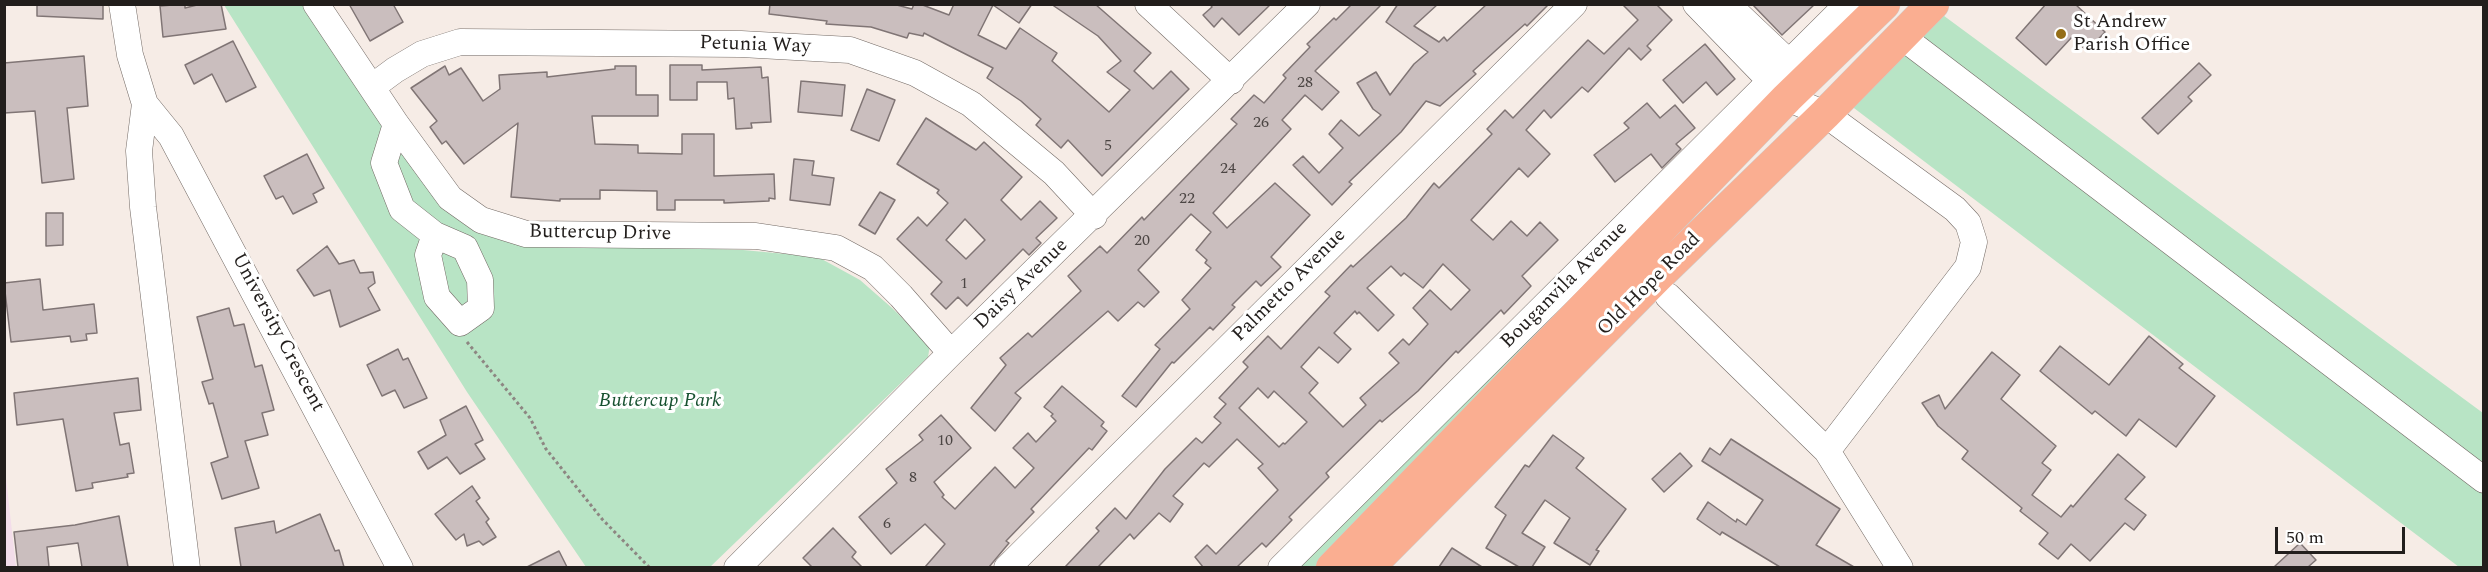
<!DOCTYPE html>
<style>
body{margin:0}
#map{position:relative;width:2488px;height:572px;overflow:hidden;background:#f6ece6;font-family:Spectral,serif}
canvas{display:block}
.frame{position:absolute;inset:0;border:6px solid #221e1c;pointer-events:none}
.scale{position:absolute;left:2275px;top:527px;width:130px;height:27px;box-sizing:border-box;border:3px solid #221e1c;border-top:0;padding-left:8px;font-size:18px;line-height:21px;white-space:nowrap;color:#221e1c;-webkit-text-stroke:4px #fff;paint-order:stroke}
</style>
<div id="map">
<canvas width="2488" height="572"></canvas>
<div class="frame"></div>
<div class="scale">50 m</div>
</div>
<script>
const c = document.querySelector('canvas').getContext('2d');
c.lineJoin = 'round';
function fillPath(path, color) { c.fillStyle = color; c.fill(path, 'evenodd'); }
const toPath = rows => new Path2D(rows.map(r => 'M' + r).join(''));
function trace(path, color, width, dash) { c.strokeStyle = color; c.lineWidth = width; c.lineCap = dash ? 'butt' : 'round'; c.setLineDash(dash || []); c.stroke(path); }
function label(font, color, halo, rows, align = 'center') {
  c.font = font + ' Spectral,serif'; c.lineWidth = 6; c.setLineDash([]); c.textBaseline = 'middle'; c.strokeStyle = halo; c.fillStyle = color; for (const [text, x, y, turn = 0] of rows) {
    c.save(); c.translate(x, y); c.rotate((+turn || 0) * Math.PI / 180); c.textAlign = isNaN(turn) ? turn : align; if (halo) c.strokeText(text, 0, 0); c.fillText(text, 0, 0); c.restore();
  }
}
fillPath(toPath([
 [4,469,5,469,16,567,5,567]
]), '#f3ddea');
fillPath(toPath([
 [224,5,306,5,433,193,559,244,743,250,818,257,860,280,892,308,930,345,928,357,710,567,586,567,467,392],
 [1936,10,2483,413,2483,567,2459,567,1846,102],
 [1633,236,1591,277,1566,316,1316,567,1294,568]
]), '#b8e4c5');
const building = toPath([
 [37,4,103,4,103,19,37,16,37,4],
 [185,4,185,8,201,4,221,4,226,29,163,37,160,6,185,4],
 [349,4,393,4,403,22,370,41,349,4],
 [770,4,893,4,912,9,914,4,920,4,949,15,954,4,1032,4,1019,23,993,5,978,35,1006,49,1020,28,1057,53,1052,61,1109,112,1130,90,1107,72,1121,61,1098,36,1051,4,1095,4,1151,53,1134,71,1153,89,1171,71,1189,89,1102,176,1068,140,1061,148,1036,125,1041,119,1021,101,987,78,993,68,924,33,923,36,909,33,907,38,871,27,826,24,827,21,769,14,770,4],
 [1210,4,1271,4,1239,35,1222,18,1214,27,1203,15,1212,7,1210,4],
 [1352,4,1382,4,1315,71,1339,92,1322,110,1305,95,1282,120,1291,129,1213,213,1227,228,1275,183,1310,215,1271,257,1281,267,1261,286,1256,281,1232,305,1235,307,1213,330,1210,327,1174,363,1172,362,1136,407,1122,396,1160,349,1155,345,1190,309,1182,300,1211,268,1205,263,1207,260,1196,250,1211,232,1191,214,1138,270,1159,292,1144,307,1138,302,1118,321,1108,311,1015,393,1021,398,995,431,971,408,1006,365,1000,358,1028,333,1032,337,1081,291,1068,276,1100,246,1107,253,1142,217,1144,220,1237,124,1231,119,1254,95,1264,103,1286,78,1283,75,1310,47,1307,44,1334,18,1336,20,1352,4],
 [1398,4,1438,4,1414,26,1439,42,1444,37,1447,41,1487,4,1549,4,1527,26,1525,24,1473,71,1476,74,1440,106,1426,101,1401,132,1349,182,1352,184,1332,205,1293,165,1303,156,1319,173,1343,148,1329,134,1341,120,1359,136,1381,115,1373,109,1357,83,1376,72,1390,95,1414,64,1428,52,1386,22,1398,4],
 [1622,4,1656,4,1672,20,1647,46,1651,50,1641,60,1629,48,1588,92,1582,87,1551,118,1544,110,1526,130,1550,154,1528,177,1519,168,1471,220,1493,240,1511,221,1527,236,1540,222,1558,240,1522,276,1531,286,1504,314,1501,310,1458,353,1456,351,1418,391,1382,422,1380,420,1326,473,1329,477,1289,517,1292,520,1266,547,1262,543,1237,567,1203,567,1195,557,1207,545,1216,554,1278,490,1258,468,1263,464,1237,439,1209,467,1204,463,1173,496,1183,504,1170,522,1159,513,1134,539,1130,534,1098,567,1065,567,1099,531,1096,528,1115,508,1126,519,1165,469,1196,438,1202,443,1221,423,1214,417,1226,404,1219,398,1248,367,1243,362,1268,336,1281,349,1330,296,1325,292,1351,265,1353,267,1406,218,1434,183,1439,188,1492,134,1487,129,1505,110,1513,118,1588,40,1604,54,1638,20,1622,4],
 [1443,264,1470,290,1451,310,1430,290,1413,308,1428,324,1409,345,1403,339,1389,353,1399,363,1360,398,1366,405,1343,427,1309,393,1318,383,1301,367,1319,347,1338,363,1351,349,1334,333,1355,311,1357,314,1359,312,1378,331,1394,315,1367,288,1391,266,1401,276,1404,273,1423,288,1443,264],
 [1258,388,1268,398,1274,391,1307,422,1285,444,1283,443,1279,447,1239,408,1258,388],
 [1752,4,1815,4,1782,35,1752,4],
 [2046,4,2075,4,2105,32,2087,51,2072,37,2046,65,2016,38,2046,4],
 [233,41,256,87,226,102,212,74,194,84,185,65,233,41],
 [1705,44,1735,79,1717,95,1706,82,1683,103,1663,80,1705,44],
 [84,56,88,106,67,108,74,179,42,183,35,111,4,113,4,63,84,56],
 [2199,63,2211,75,2188,97,2192,101,2158,134,2142,118,2199,63],
 [670,65,702,65,702,70,761,67,762,78,768,77,771,122,751,123,752,128,736,129,734,98,728,99,727,82,697,82,697,100,670,100,670,65],
 [445,66,449,75,461,68,483,101,500,89,499,75,547,72,547,77,615,69,615,66,636,66,636,95,658,95,658,116,592,116,595,144,638,145,638,153,682,154,682,134,714,134,714,176,774,174,775,199,769,198,769,201,724,203,724,200,675,200,675,210,657,210,657,191,600,190,600,199,560,199,560,201,511,197,518,123,464,164,446,141,442,144,430,127,437,121,411,88,445,66],
 [801,81,845,85,842,116,798,112,801,81],
 [867,89,895,100,879,141,851,130,867,89],
 [1647,103,1660,118,1675,105,1695,128,1676,144,1681,149,1662,168,1651,154,1615,182,1594,155,1629,128,1624,123,1647,103],
 [926,118,976,150,984,142,1022,177,1001,200,1021,220,1040,201,1057,218,1036,238,1041,243,1029,255,1023,249,967,306,958,297,946,309,931,294,942,282,897,239,918,217,927,226,948,203,937,193,939,190,897,164,926,118],
 [965,219,985,240,966,259,946,240,965,219],
 [307,154,324,188,313,194,317,202,293,214,283,196,276,199,264,176,307,154],
 [794,159,814,161,812,175,834,178,830,205,790,200,794,159],
 [880,192,895,200,875,234,859,225,880,192],
 [46,213,63,213,63,245,46,246,46,213],
 [327,246,339,264,354,260,360,273,373,272,375,283,368,288,380,310,340,327,330,290,314,296,297,270,327,246],
 [40,279,43,310,94,304,97,333,86,334,87,340,71,342,70,336,11,342,4,283,40,279],
 [229,308,234,326,244,324,255,367,262,365,274,410,262,413,268,435,245,441,259,488,222,499,211,463,228,457,213,403,209,404,202,382,213,379,197,317,229,308],
 [2149,336,2183,364,2179,368,2215,396,2176,447,2139,419,2126,436,2095,411,2092,414,2040,371,2060,346,2109,385,2149,336],
 [398,349,403,360,408,358,427,398,404,408,395,390,382,396,367,365,398,349],
 [1992,352,2020,375,2001,399,2056,446,2042,463,2051,470,2032,495,2061,517,2071,505,2073,507,2118,454,2145,477,2125,499,2146,515,2134,530,2125,523,2090,561,2071,544,2058,559,2039,544,2048,533,2020,511,2022,508,1962,459,1968,451,1938,426,1922,403,1939,395,1945,409,1992,352],
 [138,378,141,410,114,413,120,445,129,443,134,473,127,474,128,477,92,483,93,488,76,491,63,419,17,425,14,393,138,378],
 [1062,386,1104,422,1101,426,1107,431,1092,450,1089,448,1031,509,1034,512,1006,541,1009,543,989,567,925,567,945,544,925,524,891,554,859,517,897,483,886,469,923,440,919,435,941,415,971,448,934,482,944,495,942,497,955,509,995,467,1015,488,1034,468,1013,448,1028,433,1036,442,1056,421,1051,416,1053,414,1044,407,1062,386],
 [466,406,483,440,475,444,485,459,460,474,447,457,428,469,418,452,446,435,440,420,466,406],
 [1553,435,1584,458,1576,468,1626,509,1596,550,1599,551,1590,565,1554,543,1570,518,1545,500,1522,533,1545,547,1532,567,1519,567,1486,548,1506,515,1495,507,1525,465,1529,467,1553,435],
 [1731,439,1840,509,1816,545,1854,567,1780,567,1722,532,1720,535,1697,519,1708,502,1736,522,1737,519,1746,525,1763,500,1702,461,1710,448,1720,455,1731,439],
 [1680,453,1692,466,1664,492,1652,479,1680,453],
 [472,486,480,498,476,501,489,519,486,522,496,537,483,545,479,541,467,546,464,534,456,540,435,514,472,486],
 [320,514,335,551,339,550,344,567,241,567,235,528,274,521,276,533,320,514],
 [119,516,128,567,82,567,78,543,47,547,49,567,18,567,14,532,75,525,119,516],
 [833,528,856,552,852,557,862,567,812,567,803,558,833,528],
 [2300,543,2316,560,2308,567,2274,567,2300,543],
 [1452,548,1482,567,1439,567,1452,548],
 [559,551,567,567,527,567,559,551]
]);
fillPath(building, '#cabebe');
trace(building, '#807575', 1.5);
const minor = toPath([
 [122,4,130,55,145,104,171,136,400,568],
 [316,4,396,124,450,198,481,220,526,234,756,236,836,248,873,268,901,296,951,353],
 [1148,4,1231,81],
 [1696,4,1787,98,1825,114,1955,209,1968,223,1974,242,1968,267,1827,451],
 [1727,4,1801,74],
 [1901,36,2484,480],
 [372,87,395,70,422,54,460,42,741,44,850,50,915,73,971,104,1054,173,1094,216],
 [145,104,139,151,143,207,187,568],
 [396,124,384,163,402,209,435,235,465,248,480,280,481,308,460,323,437,297,428,255,435,235],
 [1668,296,1827,451,1900,568],
 [737,568,951,353,1307,4],
 [1007,568,1574,4],
 [1281,568,1848,4]
]);
const major = toPath([
 [1332,568,1787,98,1884,4],
 [1368,568,1659,275,1825,114,1933,4]
]);
trace(minor, '#736a65', 27);
trace(major, '#cececd', 33);
trace(toPath([
 [467,342,530,418,546,449,602,519,650,568]
]), '#8d8682', 3, [3, 3]);
trace(minor, '#fff', 26);
trace(major, '#faae91', 32);
for (const [x, y, r, color] of [
 [2061,34,6,"#956e17"]
]) { const dot = new Path2D(); dot.arc(x, y, r, 0, 2 * Math.PI); c.fillStyle = color; c.fill(dot); trace(dot, '#fff', 2); }
label('16px', '#4c4644', null, [
 ["28",1305,84],
 ["26",1261,124],
 ["5",1108,147],
 ["24",1228,170],
 ["22",1187,200],
 ["20",1142,242],
 ["1",964,285],
 ["10",945,442],
 ["8",913,479],
 ["6",887,525]
]);
label('20px', '#221e1c', '#fff', [
 ["St Andrew",2073,23],
 ["Parish Office",2073,46]
], 'left');
label('20px', '#221e1c', '#fff', [
 ["Petunia Way",755,46,2],
 ["Buttercup Drive",600,234,1],
 ["Daisy Avenue",1022,285,-44],
 ["Old Hope Road",1650,285,-45],
 ["Palmetto Avenue",1290,286,-45],
 ["Bouganvila Avenue",1565,286,-45],
 ["University Crescent",277,333,62]
]);
label('italic 20px', '#175130', '#fff', [
 ["Buttercup Park",660,402]
]);
</script>
